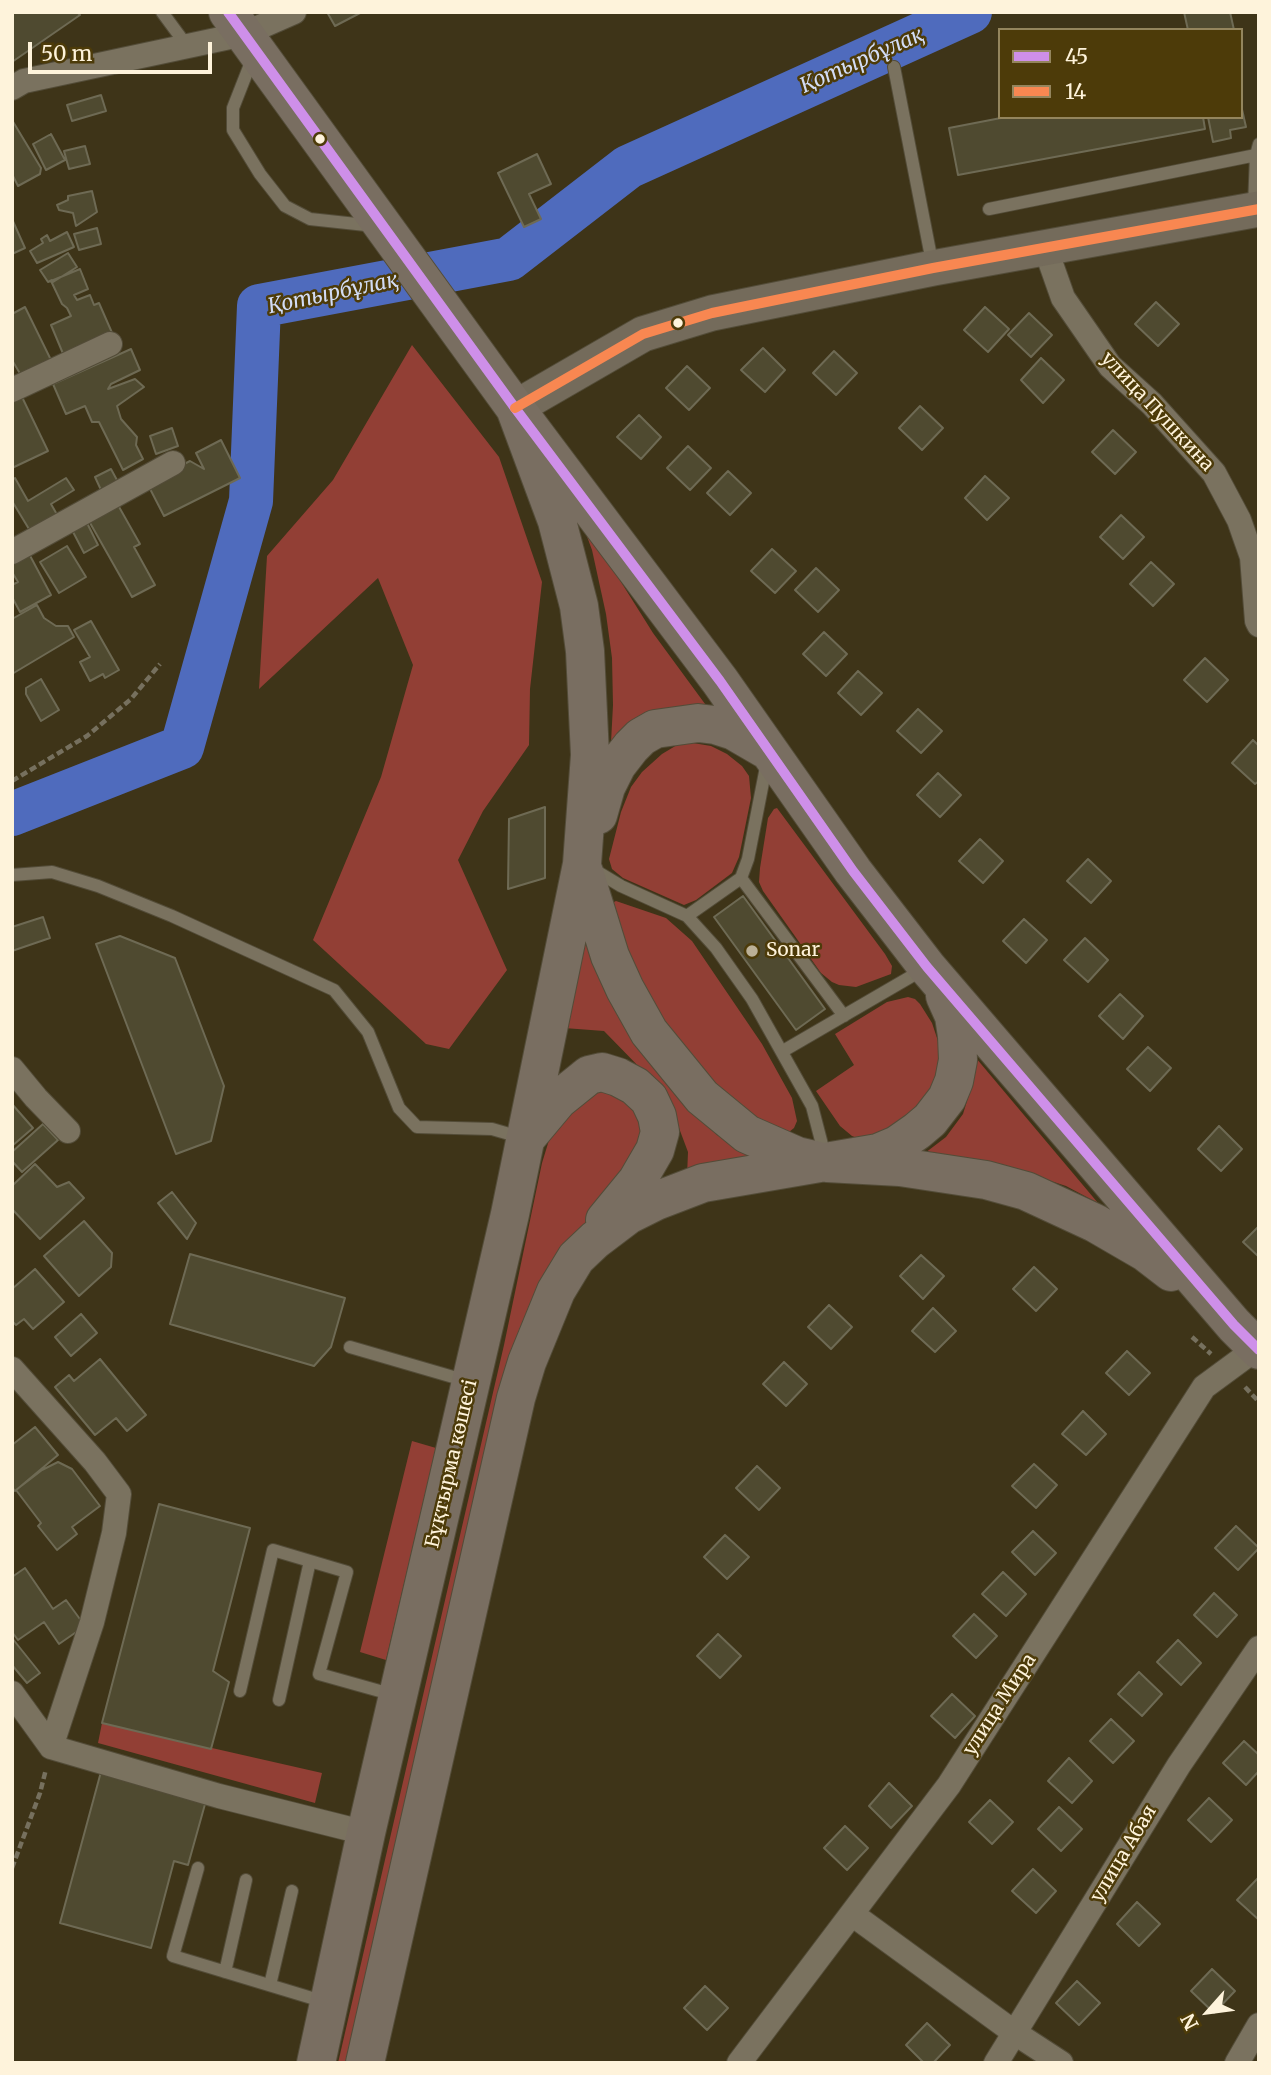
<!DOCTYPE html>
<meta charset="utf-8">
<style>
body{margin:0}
#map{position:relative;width:1271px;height:2075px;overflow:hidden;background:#3e3418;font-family:Merriweather,serif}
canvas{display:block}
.frame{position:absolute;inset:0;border:14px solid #fef3db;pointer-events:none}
.legend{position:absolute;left:998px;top:28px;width:245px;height:91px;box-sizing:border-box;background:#4d3b09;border:2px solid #94855d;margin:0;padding:9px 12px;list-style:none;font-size:21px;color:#fef3db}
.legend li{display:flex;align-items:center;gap:14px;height:35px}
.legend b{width:35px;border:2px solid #94855d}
.north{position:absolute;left:1173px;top:1977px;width:70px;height:70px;-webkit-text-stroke:5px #4d3b09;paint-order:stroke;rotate:242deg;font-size:19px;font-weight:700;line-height:28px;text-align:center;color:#fef3db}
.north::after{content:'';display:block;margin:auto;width:24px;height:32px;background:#fef3db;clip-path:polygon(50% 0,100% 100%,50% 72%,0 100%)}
.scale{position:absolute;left:28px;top:42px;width:184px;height:32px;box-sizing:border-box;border:4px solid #fef3db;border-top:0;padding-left:9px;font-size:21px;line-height:24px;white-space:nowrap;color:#fef3db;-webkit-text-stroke:5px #4d3b09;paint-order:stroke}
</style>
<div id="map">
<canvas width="1271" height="2075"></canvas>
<div class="frame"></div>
<ul class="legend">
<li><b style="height:9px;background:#ce8fe9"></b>45</li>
<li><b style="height:9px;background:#f88751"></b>14</li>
</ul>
<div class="north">N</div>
<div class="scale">50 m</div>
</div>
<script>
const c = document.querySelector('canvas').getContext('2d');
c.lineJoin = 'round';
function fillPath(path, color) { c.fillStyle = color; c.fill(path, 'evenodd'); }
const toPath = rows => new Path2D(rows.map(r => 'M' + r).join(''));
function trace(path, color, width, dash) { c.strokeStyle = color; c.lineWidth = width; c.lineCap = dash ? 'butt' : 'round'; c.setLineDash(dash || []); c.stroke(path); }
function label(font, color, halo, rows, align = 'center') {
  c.font = font + ' Merriweather,serif'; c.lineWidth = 5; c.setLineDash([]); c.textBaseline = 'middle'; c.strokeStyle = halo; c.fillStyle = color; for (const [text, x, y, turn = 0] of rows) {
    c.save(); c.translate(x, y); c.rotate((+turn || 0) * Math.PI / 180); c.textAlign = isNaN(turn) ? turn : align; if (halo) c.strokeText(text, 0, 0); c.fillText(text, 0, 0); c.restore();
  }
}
fillPath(toPath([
 [412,345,499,457,542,582,530,689,529,745,483,811,458,860,507,970,449,1049,426,1044,313,940,381,777,413,665,378,578,259,689,267,556,333,480],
 [579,515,653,633,708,708,610,761,613,705,612,658,606,614,592,550],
 [693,743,711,746,727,754,742,766,749,776,751,798,739,857,732,873,696,900,684,905,623,878,612,869,609,859,621,812,631,787,642,772,662,754,677,745],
 [777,808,885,954,892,966,891,974,856,987,839,985,832,982,821,973,763,891,759,882,760,868,768,818,774,809],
 [616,901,666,918,692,941,762,1044,792,1098,797,1121,794,1128,789,1132,783,1133,727,1100,639,989,612,903],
 [586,902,659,1064,717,1135,767,1157,687,1176,688,1152,673,1112,644,1072,604,1031,564,1028],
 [908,997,915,999,920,1004,932,1023,938,1041,941,1057,936,1087,893,1130,857,1138,852,1136,840,1126,816,1091,854,1065,835,1034,887,1002],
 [976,1058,1098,1203,1066,1186,1008,1167,925,1153,946,1137,963,1114,974,1078],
 [604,1060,656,1123,574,1244,352,2063,338,2063,504,1345,542,1163,573,1062],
 [412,1441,436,1448,386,1660,360,1652],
 [102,1723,322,1773,315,1803,98,1743]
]), '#923f35');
trace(toPath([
 [12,814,182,747,251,501,259,306,509,259,628,167,970,12]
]), '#4f6bbd', 44);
const building = toPath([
 [12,12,77,12,80,15,12,62,12,12],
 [327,12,362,12,335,26,327,12],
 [1184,12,1230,12,1234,30,1188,30,1184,12],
 [101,95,106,111,72,121,67,105,101,95],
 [1241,105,1246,127,1230,130,1231,138,1213,142,1208,117,1241,117,1241,105],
 [1006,117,1203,117,1205,129,958,175,949,128,1006,117],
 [12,120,41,168,40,174,18,186,12,174,12,120],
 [51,134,65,160,46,170,33,144,51,134],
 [85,146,90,164,69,169,64,151,85,146],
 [537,154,551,184,529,194,541,219,524,227,498,173,537,154],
 [92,191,97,212,76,226,73,213,59,210,57,205,68,200,68,196,92,191],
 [12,219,25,248,12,254,12,219],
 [97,228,101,244,79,250,74,234,97,228],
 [67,232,74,247,37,263,30,251,43,243,41,239,47,235,50,241,67,232],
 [68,253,77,267,53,282,52,280,48,282,40,270,68,253],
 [80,269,88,289,74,295,77,300,90,295,94,305,99,303,113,335,64,356,51,325,71,316,67,308,62,304,51,281,80,269],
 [1156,302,1179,324,1158,346,1135,324,1156,302],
 [25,307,52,362,22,377,12,360,12,314,25,307],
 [985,307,1009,329,988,352,964,330,985,307],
 [1029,313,1052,335,1031,357,1008,335,1029,313],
 [763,348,785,370,765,392,741,370,763,348],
 [131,349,140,370,111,384,108,389,135,379,144,387,117,406,121,419,137,437,136,445,143,459,123,470,99,422,92,422,85,406,66,414,53,384,131,349],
 [834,351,857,373,836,395,813,373,834,351],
 [1041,358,1064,380,1043,403,1021,380,1041,358],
 [687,366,710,388,689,410,666,388,687,366],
 [22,397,48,451,12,468,12,401,22,397],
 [920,406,943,428,922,450,899,428,920,406],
 [639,415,661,437,641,459,617,437,639,415],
 [172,428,178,446,156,454,150,436,172,428],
 [1113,430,1136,452,1115,474,1092,452,1113,430],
 [221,440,240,478,164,516,147,483,190,461,204,469,196,453,221,440],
 [688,446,711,468,690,490,667,468,688,446],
 [111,469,118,482,101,490,95,477,111,469],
 [728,471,751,493,730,515,707,493,728,471],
 [985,476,1009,498,987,520,965,498,985,476],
 [15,478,28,501,66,478,74,490,51,504,59,518,32,534,12,501,12,480,15,478],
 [114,498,140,544,134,547,155,585,132,597,85,514,114,498],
 [1121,515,1144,537,1123,559,1100,537,1121,515],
 [86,521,98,545,84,553,71,528,86,521],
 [67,546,86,577,59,593,40,562,67,546],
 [772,549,796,571,775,593,751,571,772,549],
 [27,550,51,595,20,612,12,597,12,585,18,582,12,572,12,558,27,550],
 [1151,562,1174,584,1153,606,1130,584,1151,562],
 [816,568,839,590,818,612,795,590,816,568],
 [37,605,44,618,56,626,68,626,74,637,12,674,12,619,37,605],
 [91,621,119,670,105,678,103,674,90,681,80,662,90,657,74,630,91,621],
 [824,632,847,654,826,676,803,654,824,632],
 [1205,658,1228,680,1207,702,1184,680,1205,658],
 [858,671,882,693,861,715,838,693,858,671],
 [41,679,59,710,41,721,26,694,26,688,41,679],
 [918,709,942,731,921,753,897,731,918,709],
 [1253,740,1259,746,1259,781,1255,784,1232,763,1253,740],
 [938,773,961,795,940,817,917,795,938,773],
 [545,807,545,878,508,889,509,819,545,807],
 [980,839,1003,861,983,883,959,861,980,839],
 [1088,859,1111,881,1091,903,1067,881,1088,859],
 [743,896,825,1009,796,1030,714,917,743,896],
 [43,917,50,938,12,951,12,927,43,917],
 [1024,919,1047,940,1026,963,1003,941,1024,919],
 [120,936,175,958,224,1086,211,1141,176,1154,96,944,120,936],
 [1085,938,1108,960,1088,982,1064,960,1085,938],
 [1120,994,1143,1016,1123,1039,1099,1016,1120,994],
 [1148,1047,1171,1068,1150,1091,1127,1069,1148,1047],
 [12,1104,33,1128,12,1146,12,1104],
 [43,1124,58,1140,22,1172,12,1161,12,1152,43,1124],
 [1219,1126,1242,1149,1221,1171,1198,1149,1219,1126],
 [35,1164,57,1187,69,1182,84,1198,40,1239,12,1209,12,1186,35,1164],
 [172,1192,196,1223,187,1239,158,1203,172,1192],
 [84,1221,112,1253,111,1267,79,1296,44,1256,84,1221],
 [1259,1226,1259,1257,1243,1242,1259,1226],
 [190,1254,345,1298,331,1347,314,1366,170,1324,190,1254],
 [921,1255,944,1276,923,1299,900,1276,921,1255],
 [1034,1267,1057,1289,1036,1311,1013,1289,1034,1267],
 [35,1269,64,1302,33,1329,24,1319,16,1325,12,1321,12,1289,35,1269],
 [829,1305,852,1327,831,1349,808,1327,829,1305],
 [933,1308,956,1331,935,1352,912,1331,933,1308],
 [81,1314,97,1333,71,1356,55,1337,81,1314],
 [1127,1351,1150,1373,1129,1395,1106,1373,1127,1351],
 [100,1359,146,1415,127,1431,116,1418,95,1435,55,1387,69,1375,74,1381,100,1359],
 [784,1362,807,1384,786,1406,763,1384,784,1362],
 [1083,1411,1106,1434,1086,1455,1062,1434,1083,1411],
 [35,1427,58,1455,15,1491,12,1487,12,1445,35,1427],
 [58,1462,72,1469,100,1506,72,1527,77,1534,57,1550,38,1526,41,1523,16,1490,42,1470,58,1462],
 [1034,1464,1057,1485,1036,1508,1012,1486,1034,1464],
 [757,1466,780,1488,759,1510,736,1488,757,1466],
 [159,1504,250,1528,213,1671,229,1682,211,1749,102,1723,159,1504],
 [1236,1526,1259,1548,1238,1570,1215,1548,1236,1526],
 [1033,1531,1056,1553,1035,1575,1012,1552,1033,1531],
 [725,1535,749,1557,727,1579,704,1557,725,1535],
 [25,1568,53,1609,66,1600,85,1626,59,1644,44,1622,18,1640,12,1632,12,1577,25,1568],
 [1003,1572,1026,1594,1006,1616,982,1594,1003,1572],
 [1214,1593,1237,1615,1217,1637,1194,1615,1214,1593],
 [974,1614,997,1636,976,1658,953,1636,974,1614],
 [718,1634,741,1656,720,1678,697,1656,718,1634],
 [12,1638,40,1673,27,1683,12,1665,12,1638],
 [1178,1640,1201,1663,1181,1685,1157,1662,1178,1640],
 [1139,1672,1162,1694,1142,1716,1118,1694,1139,1672],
 [952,1694,975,1716,955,1738,931,1716,952,1694],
 [1111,1719,1134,1741,1113,1763,1090,1741,1111,1719],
 [1244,1741,1259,1755,1259,1771,1246,1785,1223,1763,1244,1741],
 [1069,1758,1092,1781,1072,1803,1048,1781,1069,1758],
 [102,1768,207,1797,188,1865,174,1861,151,1948,60,1923,102,1768],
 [889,1783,912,1806,891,1828,869,1806,889,1783],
 [1209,1798,1232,1820,1211,1842,1188,1820,1209,1798],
 [990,1800,1013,1822,992,1844,969,1822,990,1800],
 [1059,1807,1082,1829,1061,1851,1038,1829,1059,1807],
 [845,1826,868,1848,847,1870,824,1848,845,1826],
 [1033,1869,1056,1891,1036,1913,1012,1891,1033,1869],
 [1258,1878,1259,1878,1259,1920,1237,1900,1258,1878],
 [1137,1902,1160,1924,1139,1946,1117,1924,1137,1902],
 [1212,1969,1235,1991,1214,2013,1191,1991,1212,1969],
 [1077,1981,1100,2003,1079,2025,1056,2003,1077,1981],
 [705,1986,728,2008,707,2030,684,2008,705,1986],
 [927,2023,950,2045,933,2063,924,2063,906,2045,927,2023]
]);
fillPath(building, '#4f4a30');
trace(building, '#6e6a54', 2);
const service = toPath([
 [162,12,187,46],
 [253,57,233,108,233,130,260,174,285,206,310,219,375,226],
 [894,67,933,267],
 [1254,206,1256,155,1259,144],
 [989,209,1256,155],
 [591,868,621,886,687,916,716,948,752,999,812,1106,825,1156],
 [12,875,52,872,98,886,172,916,334,990,368,1032,399,1108,417,1127,492,1129,523,1138],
 [741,878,844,1016],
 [687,916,741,878,748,859,767,762],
 [783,1051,924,969],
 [350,1347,467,1381],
 [240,1691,273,1550,347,1572,319,1674,394,1695],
 [279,1700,310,1561],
 [198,1868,173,1956,325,2002],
 [225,1972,246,1880],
 [270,1985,292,1891]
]);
const minor = toPath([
 [12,88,24,81,244,34,294,12],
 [1045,247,1063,298,1110,366,1152,404,1214,473,1239,520,1252,557,1257,621,1259,625],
 [12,390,110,344],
 [12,552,173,463],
 [12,1069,36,1098,68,1131],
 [12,1369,95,1462,119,1494,114,1533,92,1622,51,1747],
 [12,1693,51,1747,219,1796,366,1833],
 [852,1914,1015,2033,1061,2063],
 [739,2063,949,1785,1204,1387,1257,1348],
 [996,2063,1179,1765,1259,1648],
 [1237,2063,1259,2025]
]);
const secondary = toPath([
 [515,408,643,334,712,313,933,268,1259,209]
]);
const primary = toPath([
 [228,12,515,408,720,681,853,871,927,967,1234,1325,1259,1350],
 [598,815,606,787,617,765,631,747,641,737,655,729,698,723,715,725,734,731,765,749],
 [584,872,610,956,625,989,649,1032,702,1097,747,1134,797,1156,827,1163,900,1167,986,1180,1026,1191,1095,1223,1145,1252,1171,1272],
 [527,1137,558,1100,589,1075,602,1072,618,1077,635,1086,649,1099,657,1116,660,1132,655,1150,637,1181,605,1220],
 [316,2063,366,1833,510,1214,582,864,590,755,585,651,579,606,557,521,515,408],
 [365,2063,516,1398,527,1362,556,1291,576,1258,595,1240,628,1215,656,1201,703,1183,878,1153,897,1145,917,1131,930,1120,947,1098,954,1081,958,1060,957,1036,954,1016,945,996]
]);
trace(service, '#534c38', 14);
trace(minor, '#534c38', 26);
trace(secondary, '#534c38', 37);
trace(primary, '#534c38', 40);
trace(toPath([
 [12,781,87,736,131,699,160,664],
 [1192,1337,1211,1354],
 [1245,1387,1259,1402],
 [12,1868,40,1793,46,1769]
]), '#76705e', 4.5, [7, 3.5]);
trace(service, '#7a725f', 12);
trace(minor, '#7a725f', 24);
trace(secondary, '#746b5b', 35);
trace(primary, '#796e61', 38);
trace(toPath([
 [228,12,515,408,720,681,853,871,927,967,1234,1325,1259,1350]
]), '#ce8fe9', 10);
trace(toPath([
 [515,408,643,334,712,313,933,268,1259,209]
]), '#f88751', 10);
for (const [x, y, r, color] of [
 [320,139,6,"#fef3db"],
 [678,323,6,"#fef3db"],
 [752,951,7,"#bbb097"]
]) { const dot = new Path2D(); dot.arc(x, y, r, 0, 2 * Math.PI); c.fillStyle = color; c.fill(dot); trace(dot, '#4d3b09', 2.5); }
label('19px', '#fef3db', '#4d3b09', [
 ["улица Пушкина",1157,412,47],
 ["Бұқтырма көшесі",452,1464,-77],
 ["улица Мира",1000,1705,-57],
 ["улица Абая",1124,1854,-59]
]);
label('19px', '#fef3db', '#4d3b09', [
 ["Sonar",766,951]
], 'left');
label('italic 21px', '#d2dcf5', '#4d3b09', [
 ["Қотырбұлақ",862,61,-24],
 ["Қотырбұлақ",333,294,-12]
]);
</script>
